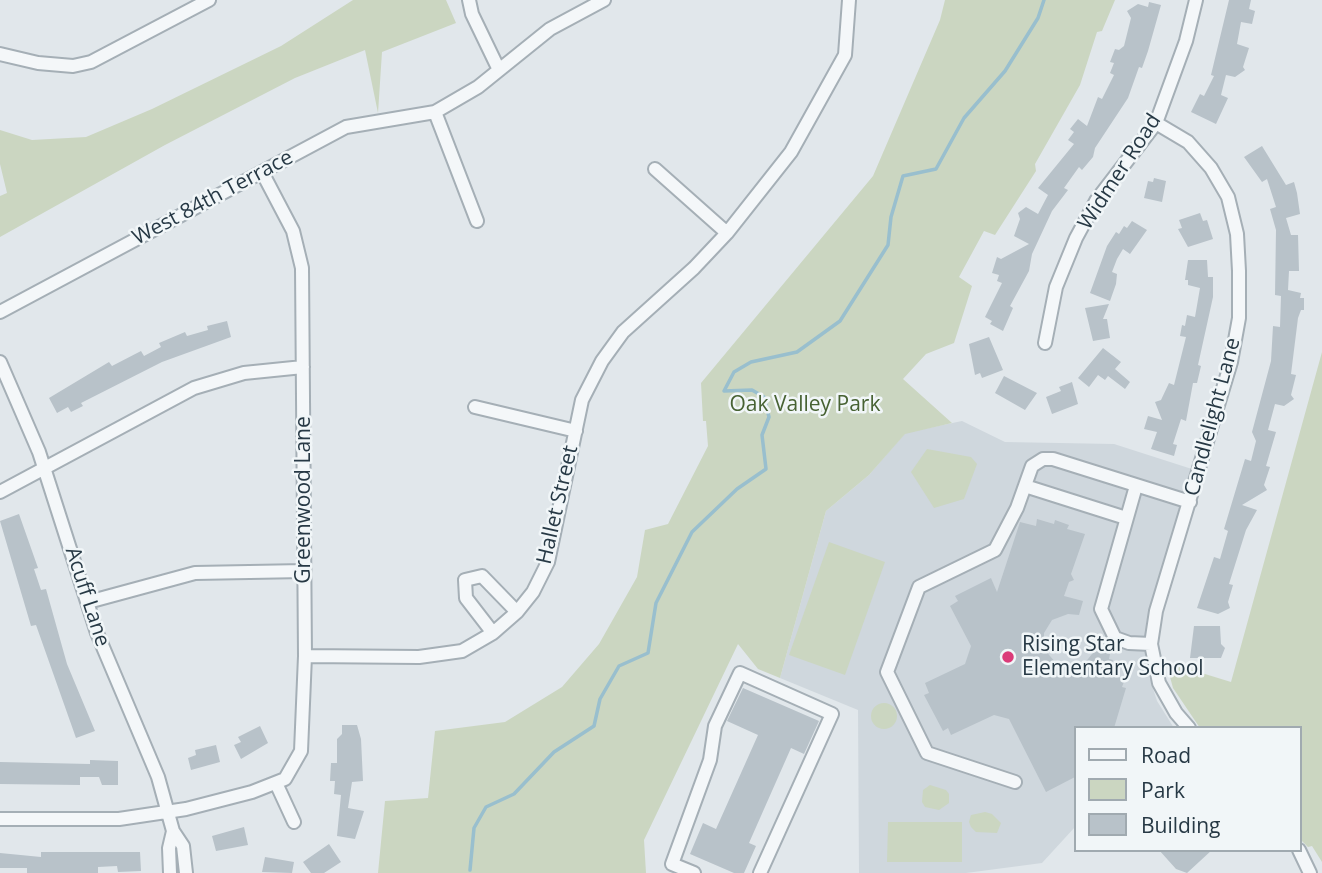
<!DOCTYPE html>
<style>
body{margin:0}
#map{position:relative;width:1322px;height:873px;overflow:hidden;background:#e1e7eb;font-family:"Open Sans",sans-serif}
canvas{display:block}
.legend{position:absolute;left:1074px;top:726px;width:228px;height:126px;box-sizing:border-box;background:#f1f6f8;border:2px solid #a0aab0;margin:0;padding:9px 12px;list-style:none;font-size:21px;color:#273945}
.legend li{display:flex;align-items:center;gap:14px;height:35px}
.legend b{width:35px;border:2px solid #a0aab0}
</style>
<div id="map">
<canvas width="1322" height="873"></canvas>
<ul class="legend">
<li><b style="height:9px;background:#f4f7f9"></b>Road</li>
<li><b style="height:19px;background:#cbd6c1"></b>Park</li>
<li><b style="height:19px;background:#b8c2c9"></b>Building</li>
</ul>
</div>
<script>
const c = document.querySelector('canvas').getContext('2d');
c.lineJoin = 'round';
function fillPath(path, color) { c.fillStyle = color; c.fill(path, 'evenodd'); }
const toPath = rows => new Path2D(rows.map(r => 'M' + r).join(''));
function trace(path, color, width, dash) { c.strokeStyle = color; c.lineWidth = width; c.lineCap = dash ? 'butt' : 'round'; c.setLineDash(dash || []); c.stroke(path); }
function label(font, color, halo, rows, align = 'center') {
  c.font = font + ' "Open Sans",sans-serif'; c.lineWidth = 5; c.setLineDash([]); c.textBaseline = 'middle'; c.strokeStyle = halo; c.fillStyle = color; for (const [text, x, y, turn = 0] of rows) {
    c.save(); c.translate(x, y); c.rotate((+turn || 0) * Math.PI / 180); c.textAlign = isNaN(turn) ? turn : align; if (halo) c.strokeText(text, 0, 0); c.fillText(text, 0, 0); c.restore();
  }
}
fillPath(toPath([
 [962,421,1005,442,1114,444,1195,470,1147,619,1145,658,1147,670,1157,701,1174,728,1075,728,1075,827,1042,863,966,873,859,873,858,710,780,678,826,511,869,475,905,433]
]), '#cfd7dd');
fillPath(toPath([
 [353,0,446,0,456,23,382,52,378,113,365,50,295,78,165,145,0,237,0,196,7,193,0,164,0,130,32,140,86,137,152,109,281,46],
 [945,0,1115,0,1102,31,1097,32,1080,85,1035,164,1036,171,995,235,984,231,959,277,972,286,954,343,926,354,903,379,952,423,905,434,869,475,826,511,780,678,758,669,738,644,644,840,646,873,378,873,385,801,428,798,435,731,505,722,562,687,599,644,637,577,645,530,668,524,708,446,706,421,703,421,701,383,873,176,940,20],
 [1322,352,1322,862,1312,846,1308,847,1299,838,1299,728,1200,728,1173,688,1166,662,1231,682],
 [927,449,971,457,977,464,964,499,934,508,911,472],
 [829,542,885,562,845,675,789,655],
 '871 716a13 13 0 1 1 26 0a13 13 0 1 1-26 0Z',
 [930,785,946,790,949,794,949,803,939,810,925,807,922,802,923,790],
 [985,812,992,814,1001,823,997,833,976,832,971,827,969,822,971,815],
 [888,822,962,822,962,862,887,862]
]), '#cbd6c1');
trace(toPath([
 [470,870,474,828,486,807,514,794,554,752,594,726,600,699,619,666,648,653,656,603,692,532,737,489,766,469,762,435,769,417,764,397,752,390,724,391,734,372,751,362,797,352,840,321,888,245,891,217,903,176,936,169,964,118,1005,71,1038,18,1044,0]
]), '#99bfce', 3.5);
fillPath(toPath([
 [1229,0,1251,0,1249,9,1255,11,1252,24,1241,22,1237,44,1249,48,1243,67,1245,70,1235,77,1226,75,1221,95,1228,98,1216,124,1191,112,1200,94,1204,96,1214,76,1211,75],
 [1149,2,1161,5,1148,51,1142,68,1139,67,1128,98,1095,148,1093,157,1082,170,1079,167,1064,188,1068,190,1052,211,1032,254,1029,271,1010,306,1013,308,1003,331,990,324,992,321,985,317,1002,283,997,281,999,275,992,273,997,257,1001,259,1029,244,1014,236,1020,219,1018,213,1026,207,1038,214,1048,195,1038,188,1074,144,1068,140,1074,132,1070,129,1078,119,1087,126,1098,97,1102,99,1114,75,1110,73,1114,63,1110,62,1115,49,1119,50,1124,46,1131,18,1127,11,1138,4,1148,7],
 [1262,146,1286,185,1294,182,1297,193,1300,214,1286,218,1291,235,1298,235,1299,271,1289,271,1288,290,1301,293,1300,298,1304,298,1304,310,1301,310,1298,318,1291,374,1296,375,1291,395,1294,399,1284,406,1275,404,1268,430,1276,432,1266,466,1270,467,1264,485,1267,490,1242,505,1257,510,1246,530,1229,584,1233,585,1228,602,1230,608,1218,614,1197,608,1214,557,1220,559,1228,531,1224,529,1245,459,1251,461,1256,441,1252,432,1271,361,1273,326,1280,327,1281,296,1275,295,1276,230,1270,209,1276,207,1267,179,1262,182,1244,157],
 [1154,178,1166,181,1162,202,1144,198,1148,181,1153,182],
 [1200,213,1203,221,1207,220,1213,239,1188,247,1178,229,1182,228,1179,220],
 [1132,221,1147,230,1130,254,1123,249,1117,259,1112,272,1117,274,1116,284,1110,301,1090,293,1107,246,1116,232,1119,234,1124,226,1127,228],
 [1188,260,1207,260,1208,277,1213,277,1213,297,1198,365,1201,366,1197,383,1193,383,1186,421,1181,419,1173,444,1177,445,1174,456,1151,449,1157,432,1144,429,1148,416,1162,420,1155,402,1161,400,1169,383,1174,385,1186,337,1180,336,1182,325,1185,326,1187,315,1195,317,1200,288,1188,285,1188,280,1185,280],
 [1109,304,1103,319,1107,319,1110,338,1093,341,1085,308],
 [227,321,231,337,162,362,81,403,83,406,71,412,68,407,57,413,49,398,109,362,112,366,141,351,144,356,161,347,159,343,185,332,187,336,208,330,207,326],
 [989,337,1003,370,982,378,980,373,975,375,969,344],
 [1103,348,1121,362,1115,369,1130,382,1125,389,1108,376,1105,380,1098,375,1089,387,1078,378],
 [1004,376,1037,393,1025,410,995,393],
 [1072,382,1078,404,1052,414,1046,397,1061,391,1059,387],
 [19,514,38,568,34,569,41,590,46,589,67,664,95,731,76,738,36,625,31,626,0,521],
 [1037,519,1054,524,1055,520,1069,525,1067,529,1085,534,1071,574,1074,580,1069,582,1064,596,1083,601,1079,615,1068,614,1052,620,1044,633,1044,649,1056,663,1070,667,1084,664,1096,649,1110,654,1109,659,1113,660,1108,674,1125,679,1122,687,1126,688,1114,728,1075,728,1075,777,1046,792,1009,719,994,715,951,735,948,728,943,731,924,695,929,693,925,683,965,664,971,646,950,606,958,601,955,596,991,578,997,592,1020,522,1036,526],
 [1194,626,1220,626,1221,644,1225,648,1221,658,1190,658],
 [743,688,819,721,804,754,791,748,749,843,756,846,744,873,734,873,690,854,703,823,716,829,758,735,727,721],
 [342,725,357,725,361,739,363,781,352,782,348,808,364,811,355,839,337,836,341,795,334,794,335,781,330,781,331,763,337,763,337,739,342,734],
 [260,726,268,743,241,759,234,745,241,742,238,737],
 [216,745,220,762,191,770,188,758,196,755,195,750],
 [90,760,118,761,118,785,102,785,99,777,80,777,80,785,0,784,0,762,90,764],
 [244,827,248,845,216,851,212,836],
 [329,844,341,862,324,873,311,873,303,862],
 [1159,850,1212,850,1187,873,1176,869],
 [41,852,140,852,141,871,118,872,117,866,98,867,98,873,27,873,27,868,0,868,0,853,41,857],
 [265,857,294,862,292,873,262,872]
]), '#b8c2c9');
const minor = toPath([
 [469,0,472,14,499,70],
 [0,54,38,63,73,66,91,62,209,0],
 [435,112,477,221],
 [1156,123,1188,142,1211,168,1228,197,1237,234,1239,271,1239,318,1231,362,1156,611,1151,644,1159,683,1176,713,1189,728],
 [655,169,727,233],
 [0,312,346,127,435,112,478,87,550,29,604,0],
 [1045,343,1056,287,1076,238,1096,201,1156,123,1186,41,1196,0],
 [0,362,39,452,97,633,158,777,173,831,183,846,186,873],
 [475,407,576,431],
 [1025,486,1126,518],
 [1136,486,1101,609,1115,638,1129,643,1151,644],
 [0,492,194,388,244,373,303,367],
 [88,602,195,573,304,571],
 [493,633,466,598,465,580,482,576,517,612],
 [305,656,419,657,462,651,493,633,517,612,533,592,548,562,582,400,602,361,623,332,694,268,727,233,791,152,845,55,849,0],
 [1015,782,927,753,887,672,919,587,995,550,1017,508,1032,466,1043,459,1053,459,1190,502],
 [276,783,294,822],
 [0,819,119,819,186,809,252,792,285,779,301,751,305,656,302,268,293,231,262,172],
 [1299,850,1310,873],
 [170,873,169,848,173,831],
 [694,873,672,864,710,760,715,726,740,673,832,714,760,873]
]);
trace(minor, '#a5afb6', 16);
trace(minor, '#f4f7f9', 12);
for (const [x, y, r, color] of [
 [1008,657,7,"#db3b79"]
]) { const dot = new Path2D(); dot.arc(x, y, r, 0, 2 * Math.PI); c.fillStyle = color; c.fill(dot); trace(dot, '#f1f6f8', 2.5); }
label('21px', '#273945', '#f1f6f8', [
 ["Widmer Road",1120,172,-57],
 ["West 84th Terrace",213,198,-28],
 ["Candlelight Lane",1213,417,-75],
 ["Greenwood Lane",304,500,-90],
 ["Hallet Street",558,505,-77],
 ["Acuff Lane",87,597,72]
]);
label('21px', '#476233', '#f1f6f8', [
 ["Oak Valley Park",805,405]
]);
label('21px', '#273945', '#f1f6f8', [
 ["Rising Star",1022,645],
 ["Elementary School",1022,669]
], 'left');
</script>
